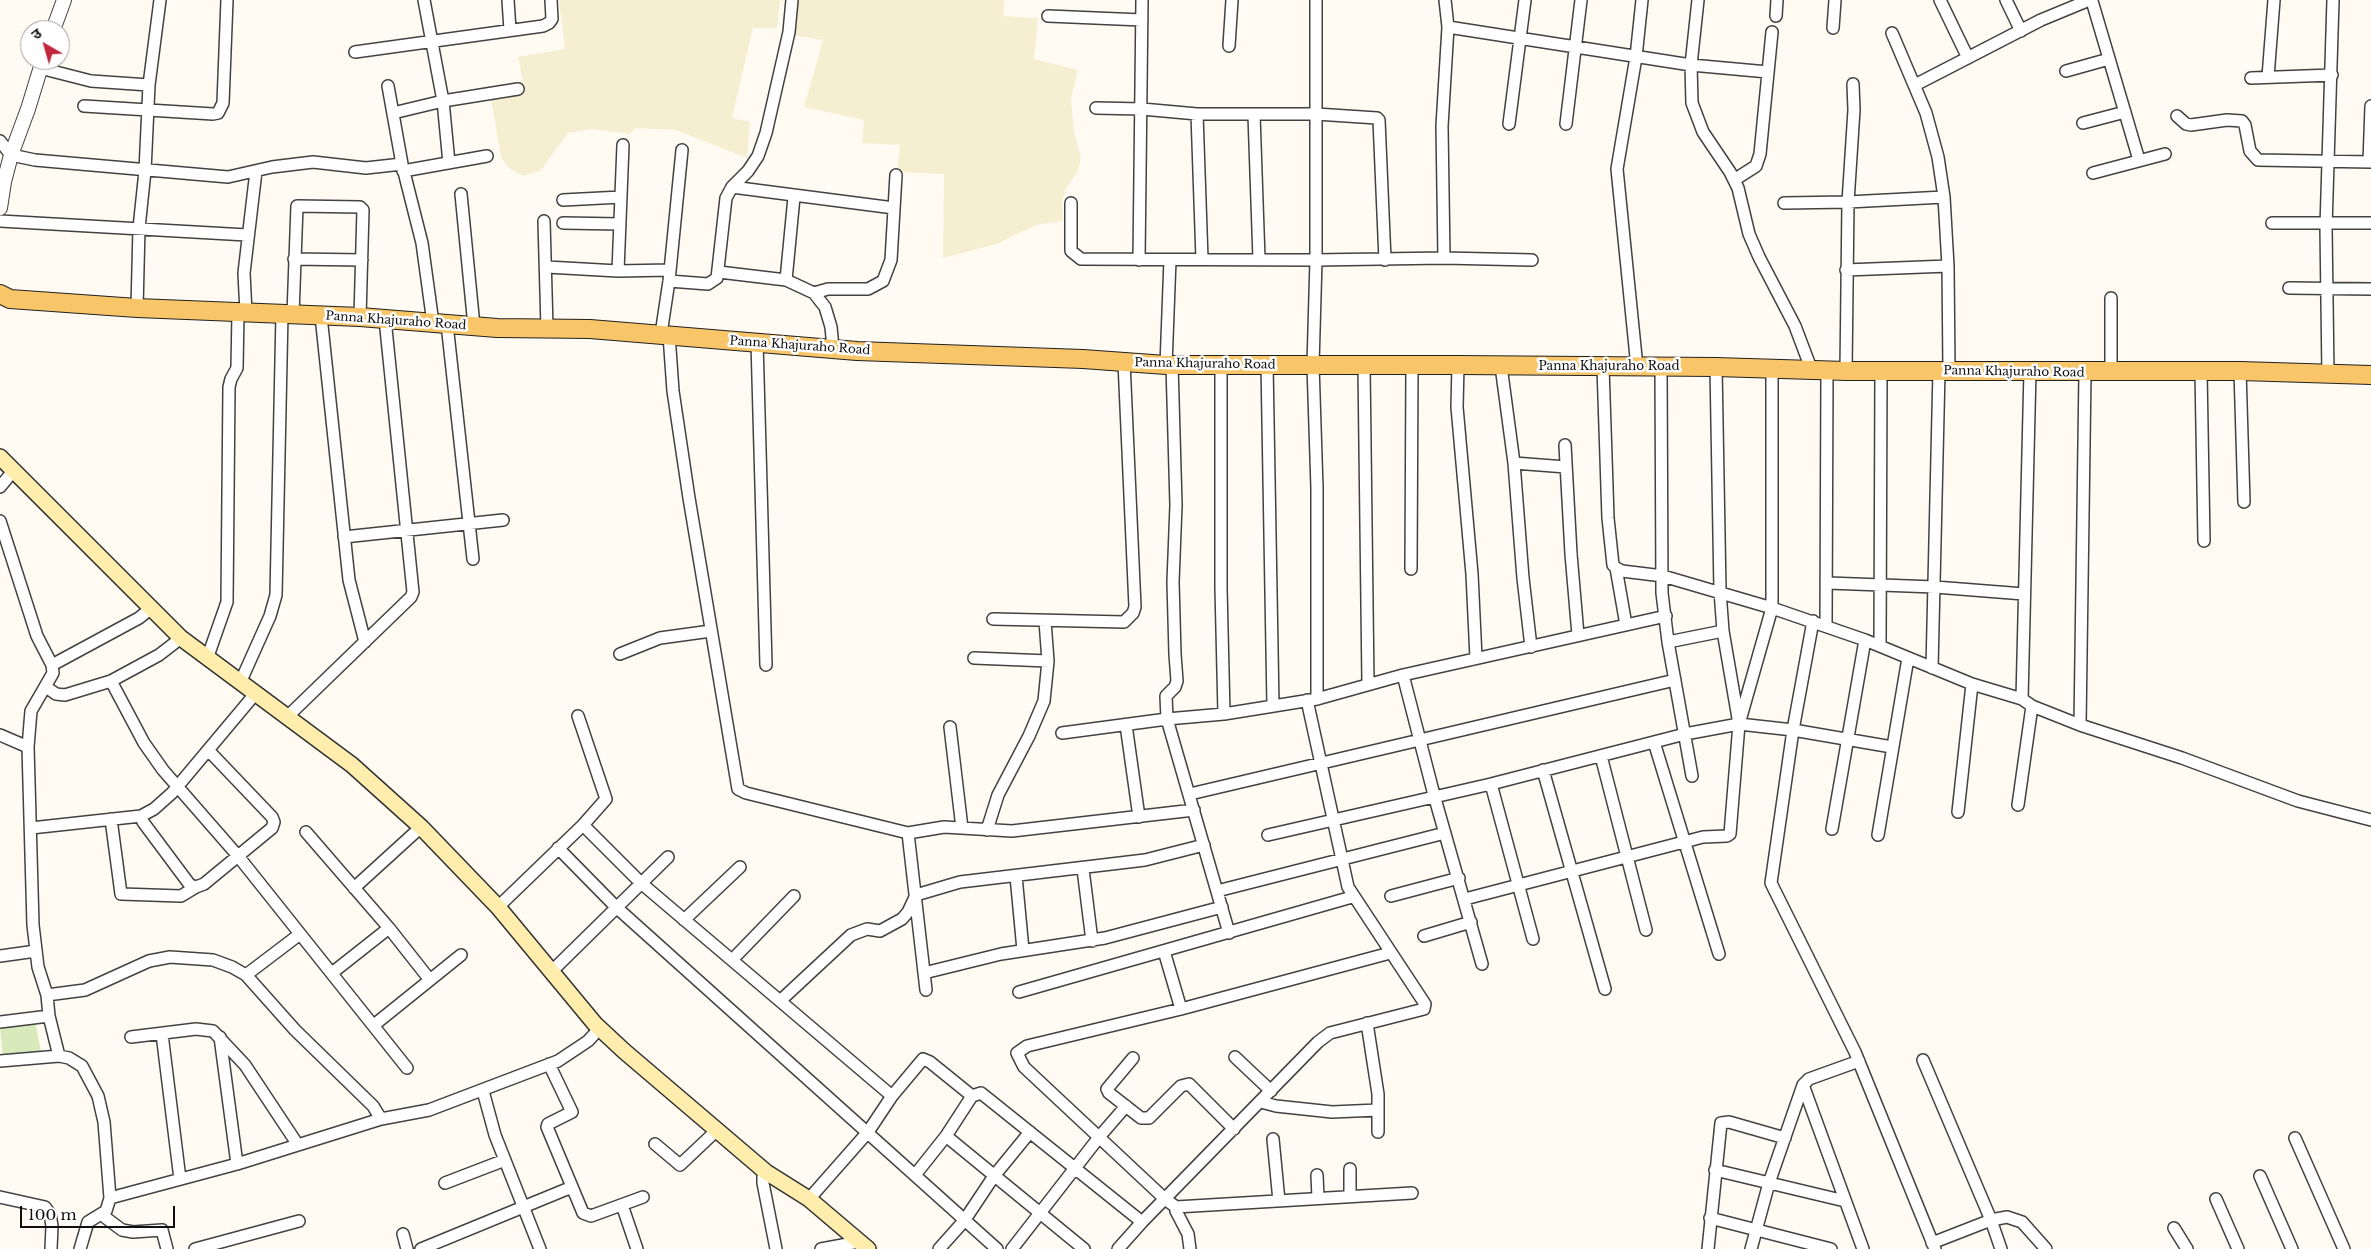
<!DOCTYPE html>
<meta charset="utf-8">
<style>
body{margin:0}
#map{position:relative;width:2371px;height:1249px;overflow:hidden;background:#fffbf2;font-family:"Libre Baskerville","Noto Sans Devanagari",serif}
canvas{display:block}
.north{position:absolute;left:20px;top:20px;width:50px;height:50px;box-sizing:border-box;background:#fff;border:1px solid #9f9f9f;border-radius:50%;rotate:322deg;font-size:14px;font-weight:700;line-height:20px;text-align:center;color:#0f0f0f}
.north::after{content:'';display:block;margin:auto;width:18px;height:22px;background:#c0263d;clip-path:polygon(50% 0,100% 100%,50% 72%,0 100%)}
.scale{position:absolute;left:20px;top:1206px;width:155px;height:22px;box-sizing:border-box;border:2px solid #0f0f0f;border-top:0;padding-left:6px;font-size:15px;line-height:18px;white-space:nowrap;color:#0f0f0f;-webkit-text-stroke:4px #fff;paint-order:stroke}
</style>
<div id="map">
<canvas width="2371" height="1249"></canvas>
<div class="north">उ</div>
<div class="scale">100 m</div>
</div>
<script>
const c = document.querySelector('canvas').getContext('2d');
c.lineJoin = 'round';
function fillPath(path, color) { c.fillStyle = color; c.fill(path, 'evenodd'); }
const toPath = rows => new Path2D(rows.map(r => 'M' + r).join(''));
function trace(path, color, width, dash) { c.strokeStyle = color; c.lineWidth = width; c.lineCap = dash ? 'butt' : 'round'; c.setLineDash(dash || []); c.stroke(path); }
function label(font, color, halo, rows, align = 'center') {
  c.font = font + ' "Libre Baskerville",serif'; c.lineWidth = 5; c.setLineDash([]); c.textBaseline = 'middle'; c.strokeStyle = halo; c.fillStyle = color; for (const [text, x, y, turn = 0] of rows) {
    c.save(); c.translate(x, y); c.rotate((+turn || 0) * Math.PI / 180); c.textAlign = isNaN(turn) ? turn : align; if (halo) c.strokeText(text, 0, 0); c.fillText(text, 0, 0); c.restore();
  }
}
fillPath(toPath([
 [559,0,1004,0,1003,16,1038,18,1034,59,1078,70,1071,99,1074,132,1081,157,1078,171,1065,190,1062,201,1063,221,1036,225,997,244,943,258,944,174,897,172,900,145,862,143,864,120,804,107,823,40,792,35,798,5,780,0,777,28,753,28,732,118,750,122,747,158,676,130,635,128,630,134,592,129,568,133,540,171,523,176,508,167,501,157,490,93,524,86,518,57,565,49]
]), '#f5eed1');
fillPath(toPath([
 [35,1020,41,1052,3,1060,0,1027]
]), '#d8eabb');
const minor = toPath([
 [508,0,510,30],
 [1698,0,1691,65,1692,103,1703,132,1730,172,1738,188,1749,234,1759,257,1795,326,1812,371],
 [1940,0,1968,58],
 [2006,0,2021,31],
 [1048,16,1142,20],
 [1776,16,1777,0],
 [1448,27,1691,65,1768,72],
 [1833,28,1835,0],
 [1892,33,1926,113,1938,157,1944,197,1948,266,1949,371],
 [1229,46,1232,0],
 [355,52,543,26,549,23,552,19,551,0],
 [40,68,91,81,149,85],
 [2066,71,2109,59],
 [2268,77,2274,0],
 [2251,78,2332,75],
 [1853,84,1854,110,1848,202,1944,197],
 [1915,85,2041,20,2087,1,2092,1,2139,160],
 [388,86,402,164,422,243,433,323],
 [84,106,213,114,218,113,223,103,227,0],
 [1096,108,1142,109,1197,114,1316,114,1377,118,1379,120,1385,260],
 [393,113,443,101,424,0],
 [1197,114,1202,259],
 [1254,115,1259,259],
 [2177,116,2186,124,2191,125,2227,120,2242,121,2245,125,2250,151,2258,160,2371,162],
 [2083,123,2125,112],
 [1509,124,1525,0],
 [1566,124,1581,0],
 [0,141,11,155,35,160,228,177,272,167,313,162,366,168,402,164],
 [2369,162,2371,106],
 [449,163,443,101,518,89],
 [403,171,487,156],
 [2093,173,2165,154],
 [1734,180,1756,166,1760,154,1772,32],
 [732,187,894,208],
 [461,194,474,326],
 [563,200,621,197],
 [1071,203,1071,251,1081,259,1316,260,1316,0],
 [1784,203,1848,202,1846,371],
 [0,221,247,235],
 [544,221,547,328],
 [563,223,620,224],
 [2272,223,2371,223],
 [1444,258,1442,126,1448,27,1445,0],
 [294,259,362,260],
 [1139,260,1142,0],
 [547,267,618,271,670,270],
 [1846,270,1948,266],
 [618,271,623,145],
 [719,272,786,280,814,293,825,307,831,327,833,348],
 [786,280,794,197],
 [669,281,708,284,717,278,726,198,732,187,748,171,758,156,766,133,789,32,792,0],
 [2289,288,2371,289],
 [814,293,828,289,868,289,883,281,891,260,896,175],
 [137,308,139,228,145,171,149,85,160,0],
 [246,313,244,273,256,171],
 [293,314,297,206,360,207,363,210,360,317],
 [321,316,349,580,365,642],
 [447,324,473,559],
 [661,334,669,281,682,150],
 [669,335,673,391,689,498,738,789,746,793,908,833,926,990],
 [757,342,766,665],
 [1267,364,1273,706],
 [1166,365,1170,260],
 [1172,365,1176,505,1173,582,1175,654,1177,681,1175,687,1166,696,1167,719,1229,933],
 [1221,365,1221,588,1224,714],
 [1458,365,1457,407,1472,574,1476,658],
 [1364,366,1368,684],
 [1501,366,1514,463,1523,578,1531,647],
 [1603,367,1608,518,1613,565,1616,568,1622,571,1663,576,1772,608,1865,640,1972,684,2022,699,2032,706,2080,725,2182,758,2298,801,2371,820],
 [1637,367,1617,169,1636,57,1642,0],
 [1661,367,1662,593,1668,642,1692,776],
 [1716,367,1720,591,1723,631,1739,724,1793,730,1892,747],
 [2240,371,2244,502],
 [2111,372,2111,298],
 [2201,372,2204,541],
 [2328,375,2326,227,2333,0],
 [1565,445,1571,554,1578,635],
 [1514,463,1566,467],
 [0,487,14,470],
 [0,521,37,636,52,665,53,673,31,711,28,747,33,925,38,967,47,995,49,1016,59,1056],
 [344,537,503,520],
 [1616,568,1626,625],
 [1411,569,1412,365],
 [1828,583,1935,587,2024,594],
 [993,619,1124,622,1133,613,1135,607,1124,362],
 [1813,621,1793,730,1771,883,1855,1052,1935,1249],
 [1826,626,1827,371],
 [1668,642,1723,631],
 [1880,646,1881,371],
 [620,654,660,638,711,631],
 [974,658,1048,661],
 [207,659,227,602,229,387,231,379,237,368,238,313],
 [52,665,139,618,150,609],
 [1932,668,1939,371],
 [1403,675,1434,795,1482,964],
 [111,681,144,743,163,770,238,856,407,1068],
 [240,683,270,616,276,595,282,314],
 [46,687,56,694,65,695,111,681,159,655,181,638],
 [1317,699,1317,488,1313,365,1316,260,1444,258,1532,260],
 [2022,699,2030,371],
 [288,716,411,597,413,592,385,319],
 [578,716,606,799,583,825],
 [1126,725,1139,817],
 [2080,725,2085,373],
 [950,727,962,828],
 [1062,733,1167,719,1224,714,1317,699,1403,675,1666,616],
 [0,735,28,747],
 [1654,742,1719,954],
 [1601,756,1646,930],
 [1543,770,1605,989],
 [1491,784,1533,939],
 [1190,794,1675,680],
 [2018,805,2032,706],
 [1958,812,1972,684],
 [141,816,143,822,190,885,196,887,204,884,272,828,274,822,272,817,209,751],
 [111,819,121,894,181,896,196,887],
 [31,828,141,816,154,809,172,793,255,694],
 [1832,829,1865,640],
 [987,830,998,795,1029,736,1044,701,1048,661,1045,621],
 [306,832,389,928,430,980],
 [908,833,944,827,1012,831,1194,810],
 [1268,835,1491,784,1685,734,1739,724],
 [1878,835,1908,658],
 [558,848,616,907,997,1249],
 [1083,869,1092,941],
 [1016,876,1023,950],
 [354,888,421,827],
 [1217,891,1445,833],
 [1391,896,1459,878],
 [1465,899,1703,837,1727,836,1730,834,1739,724,1772,608,1772,369],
 [498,907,583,825,641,883,892,1096],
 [684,920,740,867],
 [1424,936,1471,922],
 [1164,951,1181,1009],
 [1390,953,1181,1009,1027,1046,1017,1053,1024,1067,1165,1199,1176,1207,1412,1193],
 [0,956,36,951],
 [732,960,794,896],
 [551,972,668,857],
 [332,973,389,928],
 [924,973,1001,954,1105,938,1222,907],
 [246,975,300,934],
 [1019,992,1352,897],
 [47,995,85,990,149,961,170,957,213,960,232,967,246,975,295,1030,373,1106,381,1119],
 [780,1001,851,935,867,929,880,931,902,919,908,912,916,895,960,882,1145,860,1204,845],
 [0,1022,49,1016],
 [1367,1023,1378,1094,1378,1132],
 [374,1025,461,955],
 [162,1034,180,1179],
 [131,1037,196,1029,213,1031,245,1065,298,1145],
 [220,1037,237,1164],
 [1235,1057,1271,1091],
 [1133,1058,1107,1089,1109,1093,1141,1118,1149,1118,1181,1086,1189,1084,1234,1129],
 [1923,1060,1991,1220,2001,1249],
 [0,1061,59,1056,69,1058,82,1066,98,1096,104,1122,110,1198,106,1211,88,1222,80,1249],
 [549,1064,572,1112,548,1124,547,1127,583,1213,591,1216,643,1197],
 [1803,1085,1863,1249],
 [483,1091,495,1135,540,1249],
 [1261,1102,1276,1106,1332,1112,1378,1110],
 [946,1136,1084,1249],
 [2295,1138,2344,1249],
 [1273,1139,1279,1201],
 [655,1144,680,1165,717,1130],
 [1715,1170,1845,1201],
 [766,1172,763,1177,763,1183,776,1249],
 [915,1175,946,1136,972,1096,981,1093,1142,1222],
 [1317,1175,1318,1198],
 [2260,1176,2292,1249],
 [445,1183,505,1160],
 [1350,1196,1350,1169],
 [0,1197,45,1207,50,1214,52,1226,51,1249],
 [110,1198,237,1164,381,1119,429,1110,558,1061,588,1041,600,1028],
 [809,1199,868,1132,892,1096,923,1059,930,1062,972,1096],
 [2216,1199,2238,1249],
 [622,1205,637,1249],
 [1176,1207,1176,1211,1188,1234,1190,1249],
 [102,1215,122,1230,133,1232,162,1230,167,1249],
 [1710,1218,1831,1249],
 [2174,1228,2187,1249],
 [403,1234,407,1249],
 [1932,1243,1991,1220,2007,1217,2022,1222,2046,1249],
 [195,1249,299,1221],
 [421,1249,572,1187],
 [821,1249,859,1242],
 [939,1249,964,1221,994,1176,1030,1132],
 [1012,1249,1100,1136,1126,1106],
 [1118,1249,1142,1222,1318,1042,1330,1033,1424,1009,1425,1004,1348,887,1307,700],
 [1708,1249,1721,1123,1729,1122,1785,1138],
 [1751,1249,1769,1183,1803,1085,1809,1079,1859,1061]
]);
const tertiary = toPath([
 [53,30,64,0],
 [0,208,4,182,11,155,28,109,43,60]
]);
const secondary = toPath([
 [0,457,181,638,352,765,421,827,498,907,595,1024,624,1051,766,1172,809,1199,868,1249]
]);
const primary = toPath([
 [0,294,10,299,137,308,360,317,497,328,590,329,857,351,1083,359,1166,365,1458,365,1716,367,1846,371,2240,371,2371,375]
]);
trace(minor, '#424242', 14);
trace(tertiary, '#424242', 16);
trace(secondary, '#313131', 18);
trace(primary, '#202020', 20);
trace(minor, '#fff', 11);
trace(tertiary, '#fff', 14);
trace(secondary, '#feedad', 15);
trace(primary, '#f8c669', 18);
label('12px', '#0f0f0f', '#fff', [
 ["Panna Khajuraho Road",396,321,4],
 ["Panna Khajuraho Road",800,346,4],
 ["Panna Khajuraho Road",1205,364,1],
 ["Panna Khajuraho Road",1609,367],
 ["Panna Khajuraho Road",2014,372,1]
]);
</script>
